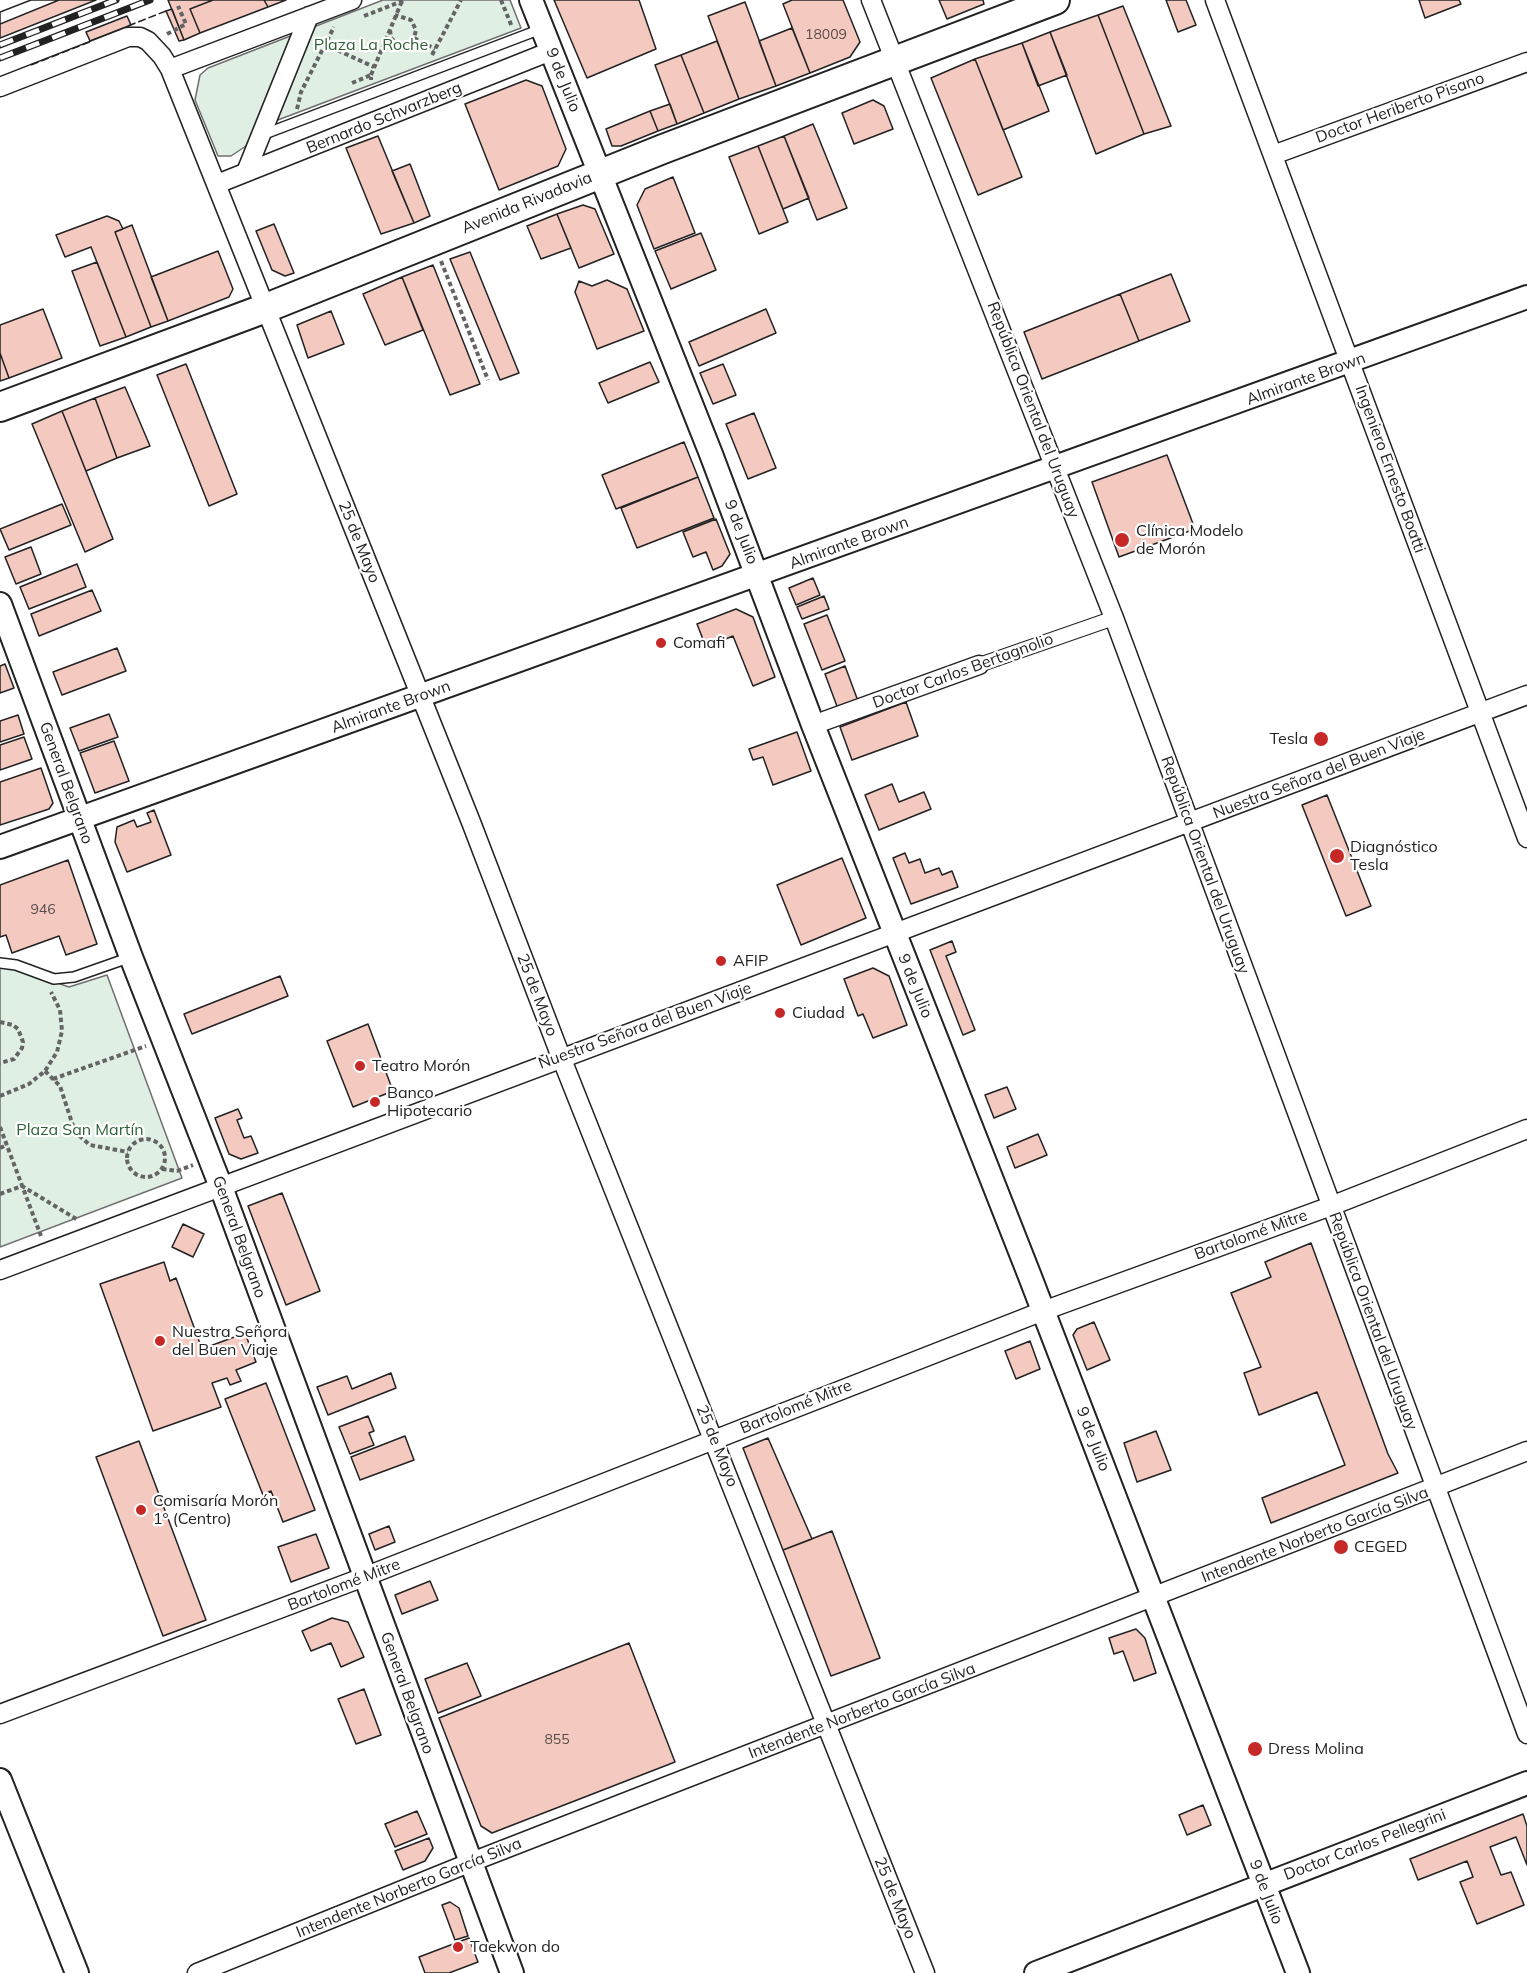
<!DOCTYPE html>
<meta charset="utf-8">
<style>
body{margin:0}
canvas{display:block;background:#fff}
</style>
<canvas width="1527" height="1973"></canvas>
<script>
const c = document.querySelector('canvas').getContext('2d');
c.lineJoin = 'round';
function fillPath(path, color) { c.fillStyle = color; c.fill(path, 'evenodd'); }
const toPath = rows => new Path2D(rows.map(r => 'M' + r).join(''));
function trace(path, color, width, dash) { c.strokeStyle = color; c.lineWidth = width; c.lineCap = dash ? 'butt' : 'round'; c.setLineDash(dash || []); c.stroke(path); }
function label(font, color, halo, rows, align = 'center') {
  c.font = font + ' Mulish,sans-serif'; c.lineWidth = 4.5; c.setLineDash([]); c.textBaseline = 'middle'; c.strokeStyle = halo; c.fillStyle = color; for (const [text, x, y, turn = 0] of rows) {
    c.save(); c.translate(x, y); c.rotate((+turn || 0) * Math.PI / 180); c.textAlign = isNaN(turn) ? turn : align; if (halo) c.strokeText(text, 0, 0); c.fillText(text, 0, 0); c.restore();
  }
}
const green = toPath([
 [383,0,510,0,521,28,254,129,246,146,231,156,218,156,195,100,200,75,208,68,383,0],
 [0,963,69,987,107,975,182,1178,0,1247,0,963]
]);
fillPath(green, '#e0efe3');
trace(green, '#6f6f6f', 1.5);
const building = toPath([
 [31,0,96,0,0,38,0,12,31,0],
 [31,0,59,0,0,24,0,12,31,0],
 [168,0,213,0,190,9,200,33,184,40,168,0],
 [213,0,264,0,268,7,200,33,190,9,213,0],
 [264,0,286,0,268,7,264,0],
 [554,0,639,0,656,49,587,78,554,0],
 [792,0,843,0,860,42,850,57,810,73,783,4,792,0],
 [939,0,983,0,984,4,947,19,939,0],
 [1166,0,1186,0,1196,25,1178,32,1166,0],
 [1419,0,1459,0,1461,4,1425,18,1419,0],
 [745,2,776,86,739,99,708,16,745,2],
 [1123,6,1171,126,1144,134,1098,15,1123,6],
 [172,9,184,40,179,41,166,11,172,9],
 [1098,15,1144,134,1096,154,1050,32,1098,15],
 [127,16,131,25,90,41,86,32,127,16],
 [792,28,810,73,776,86,759,41,792,28],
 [1050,32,1067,75,1038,86,1022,43,1050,32],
 [717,41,739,99,704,113,681,55,717,41],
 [1022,43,1049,111,1003,130,975,59,1022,43],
 [681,55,704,113,677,124,655,65,681,55],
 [975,59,1022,177,978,195,931,78,975,59],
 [526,80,542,86,566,149,558,166,499,190,465,104,526,80],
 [873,100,884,106,893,129,854,144,842,113,873,100],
 [670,104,677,124,658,131,650,111,670,104],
 [650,111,658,131,621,146,612,146,606,129,650,111],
 [813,124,847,208,817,220,784,136,813,124],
 [378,136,414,223,381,234,346,148,378,136],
 [784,136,809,198,783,209,758,146,784,136],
 [758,146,788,222,759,234,729,157,758,146],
 [410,164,430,216,414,223,392,171,410,164],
 [673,177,695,233,654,249,637,205,645,189,673,177],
 [583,205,595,209,614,254,579,268,557,214,583,205],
 [557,214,571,248,541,259,527,226,557,214],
 [107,216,119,221,123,229,115,232,151,327,126,337,91,247,65,257,56,235,107,216],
 [274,224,294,273,285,276,272,270,256,231,274,224],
 [132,225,168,321,151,327,115,232,132,225],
 [701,233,716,270,671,289,655,251,701,233],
 [218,251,233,289,229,297,168,321,151,277,218,251],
 [470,252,519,373,500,380,450,259,470,252],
 [97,262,126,337,100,346,72,271,97,262],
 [433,265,480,384,450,395,402,277,433,265],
 [1171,274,1190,321,1139,341,1120,294,1171,274],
 [402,277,423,330,385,345,363,294,402,277],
 [607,280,627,289,644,331,597,349,575,292,579,281,592,286,607,280],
 [1120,294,1139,341,1042,379,1024,332,1120,294],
 [43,309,62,358,9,378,0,353,0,325,43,309],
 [766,309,776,333,699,366,689,342,766,309],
 [331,311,344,344,308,358,297,325,331,311],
 [0,353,9,378,0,381,0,353],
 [650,362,659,382,608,403,599,383,650,362],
 [186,364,237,494,209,506,157,375,186,364],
 [723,364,736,395,713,404,700,373,723,364],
 [125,387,150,446,117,458,95,398,125,387],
 [95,398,117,458,86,471,62,411,95,398],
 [62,411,113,539,85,552,32,424,62,411],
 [754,413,776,468,748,479,726,424,754,413],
 [684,442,698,477,616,509,602,475,684,442],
 [1167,455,1195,529,1119,557,1092,482,1167,455],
 [698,477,714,518,637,548,621,508,698,477],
 [62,504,71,525,9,550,0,529,62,504],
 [716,519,730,554,722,566,713,570,706,552,693,557,683,532,716,519],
 [31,547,41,574,16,584,5,557,31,547],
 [77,564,86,587,29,609,20,587,77,564],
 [813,578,820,595,796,605,789,588,813,578],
 [92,590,101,611,39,636,31,614,92,590],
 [824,596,829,609,802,619,797,607,824,596],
 [736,609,753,617,775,677,753,686,733,636,706,647,697,624,736,609],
 [827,615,845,661,822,670,804,624,827,615],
 [117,648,126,671,62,695,53,672,117,648],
 [5,664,14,688,0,693,0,666,5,664],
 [845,666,858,701,838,709,825,674,845,666],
 [906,702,918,736,852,760,840,727,906,702],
 [109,714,118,737,79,751,70,728,109,714],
 [18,715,24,734,0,742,0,721,18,715],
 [797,732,811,771,773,785,763,757,753,760,749,749,797,732],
 [24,737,32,759,0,770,0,745,24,737],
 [114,741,129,781,95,793,80,753,114,741],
 [41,768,53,803,49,809,0,825,0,782,41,768],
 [892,784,899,802,924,792,931,809,879,830,865,795,892,784],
 [1327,795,1371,906,1346,916,1302,805,1327,795],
 [154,810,171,855,127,872,115,842,117,827,134,820,137,827,151,822,147,813,154,810],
 [905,853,909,863,920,859,925,873,939,868,942,875,952,871,958,887,911,904,893,858,905,853],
 [842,858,866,918,801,945,777,885,842,858],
 [68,860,97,944,66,955,59,936,12,953,6,935,0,937,0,885,68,860],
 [952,941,956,952,946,956,975,1030,963,1035,930,950,952,941],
 [873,968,889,976,907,1025,873,1038,863,1014,858,1016,844,979,873,968],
 [280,976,288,996,192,1034,184,1014,280,976],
 [368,1024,393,1091,353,1107,327,1041,368,1024],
 [1007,1087,1016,1109,994,1118,985,1095,1007,1087],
 [238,1109,242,1118,237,1120,244,1138,251,1136,258,1153,241,1159,229,1154,215,1118,238,1109],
 [1038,1134,1047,1155,1015,1168,1007,1147,1038,1134],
 [282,1193,320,1291,286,1305,248,1206,282,1193],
 [183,1224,204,1234,193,1257,172,1247,183,1224],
 [1311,1243,1388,1454,1398,1473,1271,1523,1262,1498,1345,1465,1317,1392,1259,1415,1244,1373,1261,1367,1231,1293,1271,1277,1265,1262,1311,1243],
 [164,1262,170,1281,176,1278,202,1349,245,1333,256,1362,236,1370,241,1381,230,1385,227,1378,212,1383,221,1407,153,1431,100,1284,164,1262],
 [1094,1322,1110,1360,1087,1370,1073,1335,1077,1329,1094,1322],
 [1030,1341,1040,1369,1016,1379,1005,1351,1030,1341],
 [391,1373,396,1388,328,1415,317,1387,347,1376,352,1389,391,1373],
 [266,1383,315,1510,283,1522,271,1491,263,1495,225,1399,266,1383],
 [368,1416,374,1431,369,1433,374,1445,350,1454,339,1427,368,1416],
 [1156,1431,1171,1470,1137,1482,1124,1443,1156,1431],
 [405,1436,414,1460,360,1480,351,1457,405,1436],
 [768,1438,812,1539,783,1550,743,1448,768,1438],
 [139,1441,206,1620,163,1636,96,1457,139,1441],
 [389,1526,395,1542,375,1550,369,1534,389,1526],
 [832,1531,880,1658,831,1676,783,1550,832,1531],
 [316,1534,329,1568,291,1582,278,1547,316,1534],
 [430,1581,438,1600,402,1614,395,1595,430,1581],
 [332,1618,348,1622,364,1657,341,1667,331,1643,311,1651,302,1631,332,1618],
 [1136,1629,1145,1638,1156,1673,1134,1681,1123,1651,1114,1654,1109,1638,1136,1629],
 [629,1643,675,1762,492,1833,481,1826,439,1718,629,1643],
 [467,1663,481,1696,438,1713,425,1679,467,1663],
 [364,1689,381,1735,356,1744,338,1699,364,1689],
 [1203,1805,1211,1825,1187,1835,1179,1815,1203,1805],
 [417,1811,427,1834,395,1847,385,1824,417,1811],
 [1523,1814,1527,1826,1527,1865,1516,1837,1490,1847,1501,1875,1511,1872,1524,1905,1477,1924,1460,1882,1473,1877,1467,1861,1418,1880,1410,1859,1523,1814],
 [429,1838,433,1848,425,1861,403,1870,395,1851,429,1838],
 [450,1902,459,1908,468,1936,455,1940,442,1905,450,1902],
 [469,1938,478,1962,449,1973,425,1973,419,1957,469,1938]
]);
fillPath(building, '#f3c9c0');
trace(building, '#222', 1.5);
const service = toPath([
 [262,135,541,29],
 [0,963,16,965,54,979,74,977,131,957]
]);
const pedestrian = toPath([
 [979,665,1114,618]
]);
const minor = toPath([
 [871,0,1114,618,1527,1734],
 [1215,0,1527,838],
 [170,69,352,0],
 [0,87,128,37,140,37,148,41,162,56,170,69,471,822,561,1057,925,1973],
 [1273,155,1527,62],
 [246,172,309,16],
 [217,184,551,51],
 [813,725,979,665],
 [0,1270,1527,695],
 [0,1714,364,1577,1043,1311,1331,1206,1527,1129],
 [197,1973,469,1863,1527,1451]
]);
const tertiary = toPath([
 [531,0,711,454,813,725,1029,1274,1298,1973],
 [0,604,131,957,221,1187,512,1973],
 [0,847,1527,297],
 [0,1780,77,1973],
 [1036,1973,1527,1783]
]);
const primary = toPath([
 [0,407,266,308,663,149,1055,0]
]);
trace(service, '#222', 12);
trace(pedestrian, '#222', 16);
trace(minor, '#222', 21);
trace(tertiary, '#222', 26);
trace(primary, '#222', 32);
trace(toPath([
 [501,0,512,27],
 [364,16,405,0],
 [390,30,391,38,396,43,407,43,414,38,416,30,411,20,395,15],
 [167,34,186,24,178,6],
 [414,38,435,49],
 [324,44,374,67],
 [432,55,461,0],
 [371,75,402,1],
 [352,83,371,75,371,80],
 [297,109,301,92,334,27],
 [441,261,488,380],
 [0,1022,13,1025,18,1029,23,1042,22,1048,14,1059,0,1063],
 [45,1071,60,1086,75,1132,90,1145,128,1152],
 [53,1079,146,1046],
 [0,1096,29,1084,45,1071,57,1052,62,1031,60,1010,51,992],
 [0,1127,41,1236],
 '127 1158a19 19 0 1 1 38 0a19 19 0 1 1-38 0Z',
 [0,1148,7,1145],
 [162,1169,177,1171,193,1165],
 [0,1194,22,1186,78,1220]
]), '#646464', 4, [4.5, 3]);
trace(service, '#fff', 9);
trace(pedestrian, '#fff', 14);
trace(minor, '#fff', 18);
trace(tertiary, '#fff', 22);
trace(primary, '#fff', 28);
const rail = toPath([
 [0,45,116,0],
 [0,58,150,0]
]);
trace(rail, '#222', 7);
trace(rail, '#fff', 4.5, [14]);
trace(toPath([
 [128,26,166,11],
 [31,65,92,41]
]), '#222', 1.5, [8, 3]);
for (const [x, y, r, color] of [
 [1122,540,8,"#c62828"],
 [661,643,6,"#c62828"],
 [1321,739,8,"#c62828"],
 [1337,856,8,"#c62828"],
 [721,961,6,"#c62828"],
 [780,1013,6,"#c62828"],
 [360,1066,6,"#c62828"],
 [375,1102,6,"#c62828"],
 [160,1341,6,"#c62828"],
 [141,1510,6,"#c62828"],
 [1341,1547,8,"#c62828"],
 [1255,1749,8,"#c62828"],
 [458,1947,6,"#c62828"]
]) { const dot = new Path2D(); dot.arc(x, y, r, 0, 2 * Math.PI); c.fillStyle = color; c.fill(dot); trace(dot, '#fff', 2); }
label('14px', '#564c4a', null, [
 ["18009",826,35],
 ["946",43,910],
 ["855",557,1740]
]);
label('16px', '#2f5e38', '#fff', [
 ["Plaza La Roche",371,45],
 ["Plaza San Martín",80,1130]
]);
label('16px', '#222', '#fff', [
 ["9 de Julio",563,80,68],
 ["Doctor Heriberto Pisano",1400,108,-20],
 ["Bernardo Schvarzberg",384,118,-22],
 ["Avenida Rivadavia",527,203,-22],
 ["Almirante Brown",1306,379,-20],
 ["República Oriental del Uruguay",1033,410,69],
 ["Ingeniero Ernesto Boatti",1390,469,70],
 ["9 de Julio",741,532,69],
 ["25 de Mayo",359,542,68],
 ["Almirante Brown",849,543,-20],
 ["Doctor Carlos Bertagnolio",963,671,-20],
 ["Almirante Brown",391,707,-20],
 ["Nuestra Señora del Buen Viaje",1319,774,-21],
 ["General Belgrano",66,783,70],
 ["República Oriental del Uruguay",1205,865,70],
 ["9 de Julio",915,986,68],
 ["25 de Mayo",537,995,69],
 ["Nuestra Señora del Buen Viaje",645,1026,-20],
 ["Bartolomé Mitre",1251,1235,-20],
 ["General Belgrano",239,1237,70],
 ["República Oriental del Uruguay",1373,1321,70],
 ["Bartolomé Mitre",796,1407,-22],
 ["9 de Julio",1093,1439,69],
 ["25 de Mayo",717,1446,68],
 ["Intendente Norberto García Silva",1315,1535,-21],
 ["Bartolomé Mitre",344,1585,-21],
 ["General Belgrano",407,1693,70],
 ["Intendente Norberto García Silva",862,1711,-21],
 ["Doctor Carlos Pellegrini",1365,1845,-21],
 ["Intendente Norberto García Silva",409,1888,-22],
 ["9 de Julio",1266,1892,69],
 ["25 de Mayo",895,1898,68]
]);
label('16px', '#222', '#fff', [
 ["Clínica Modelo",1136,531],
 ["de Morón",1136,549],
 ["Comafi",673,643],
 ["Tesla",1308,739,"right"],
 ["Diagnóstico",1350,847],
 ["Tesla",1350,865],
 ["AFIP",733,961],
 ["Ciudad",792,1013],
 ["Teatro Morón",372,1066],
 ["Banco",387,1093],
 ["Hipotecario",387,1111],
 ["Nuestra Señora",172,1332],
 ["del Buen Viaje",172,1350],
 ["Comisaría Morón",153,1501],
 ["1° (Centro)",153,1519],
 ["CEGED",1354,1547],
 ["Dress Molina",1268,1749],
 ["Taekwon do",470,1947]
], 'left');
</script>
